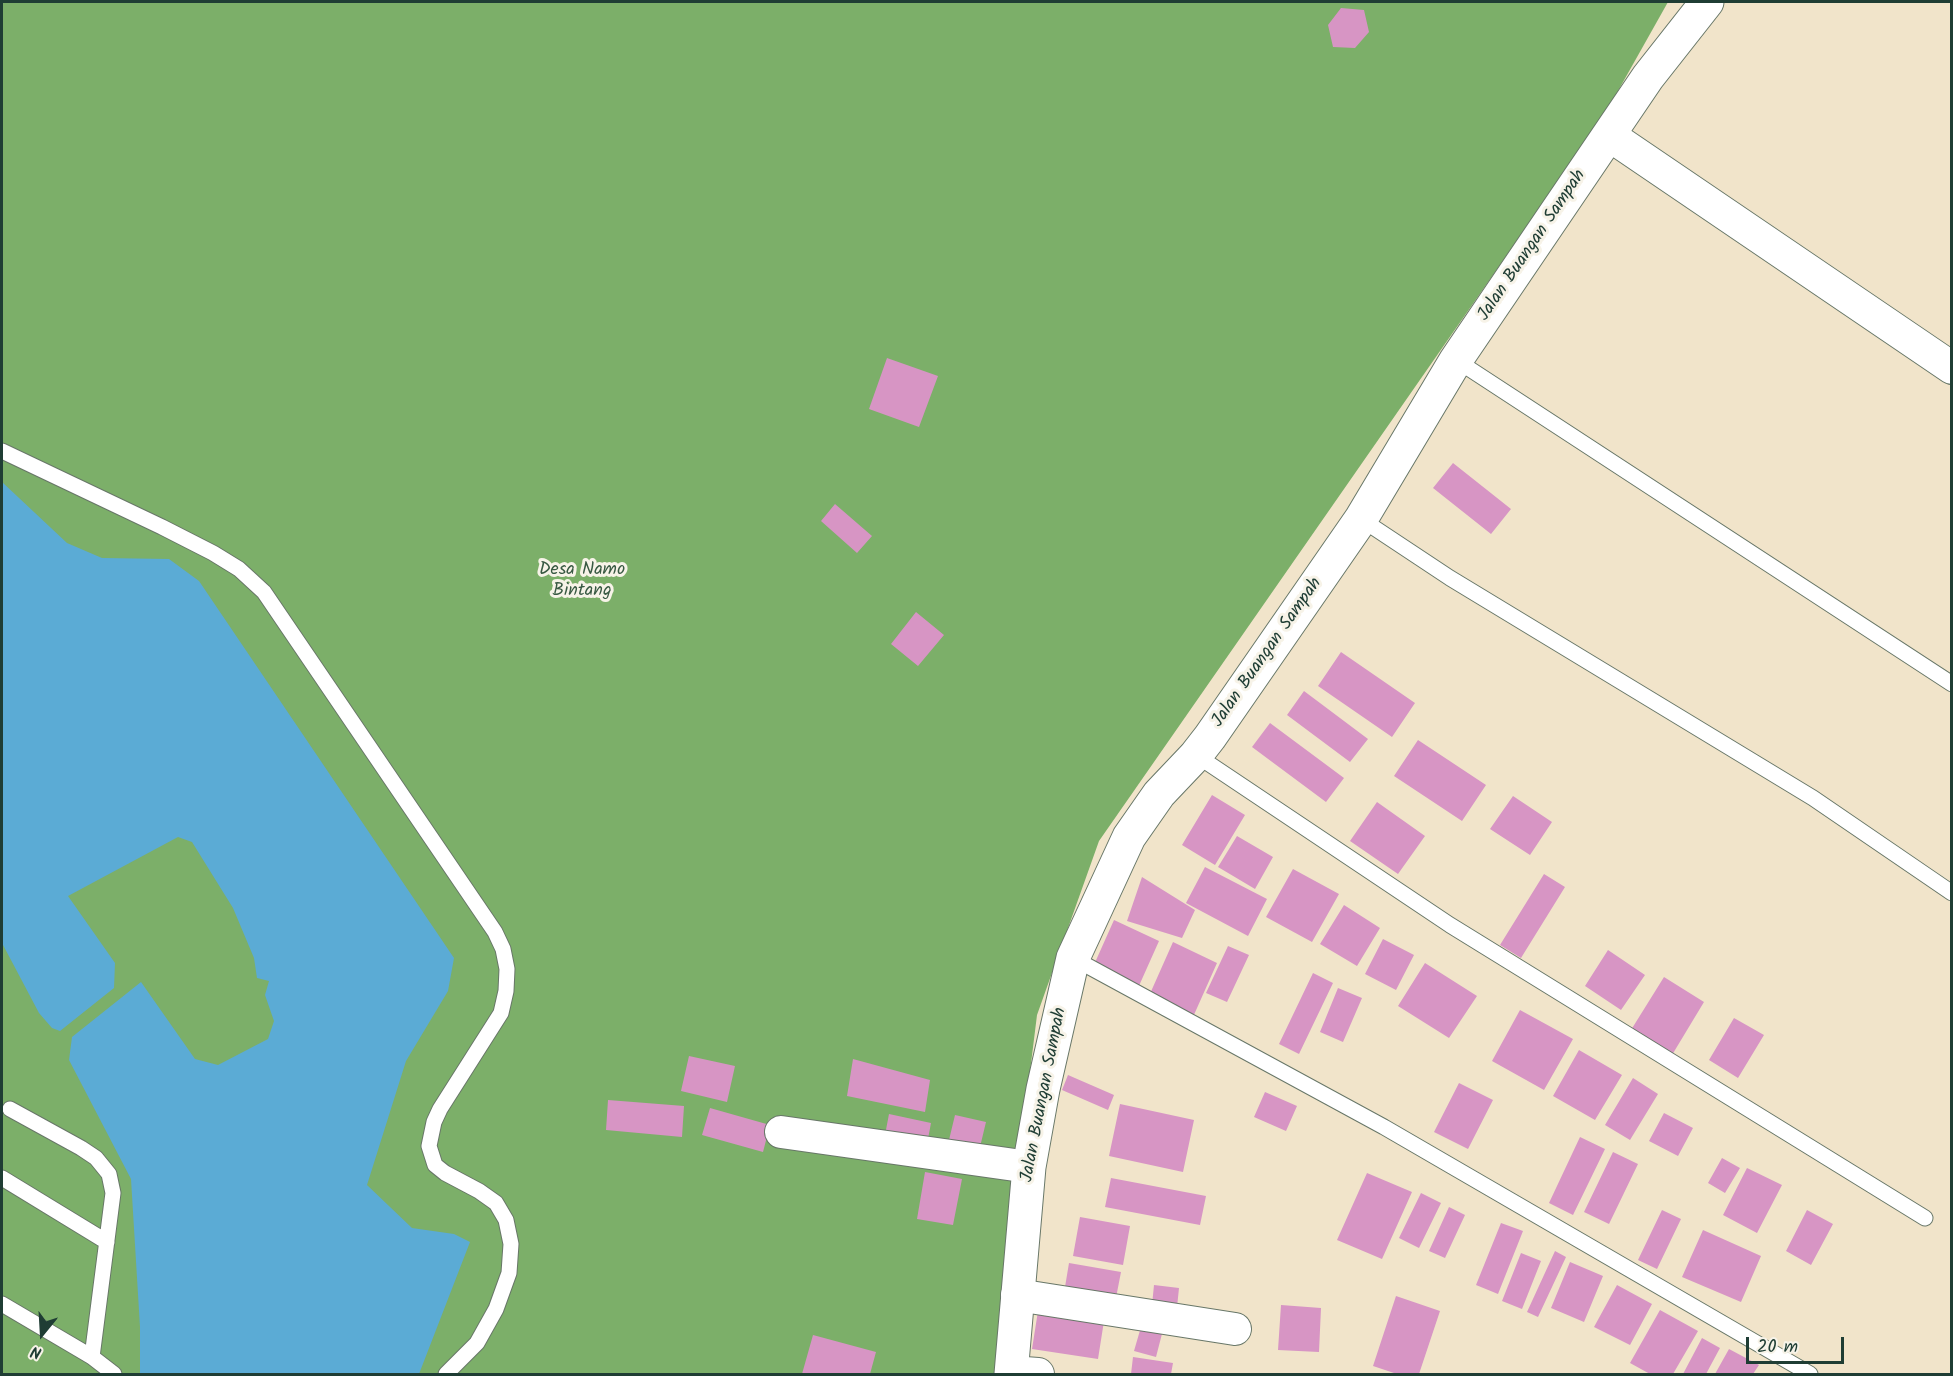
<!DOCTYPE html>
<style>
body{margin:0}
#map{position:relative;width:1953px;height:1376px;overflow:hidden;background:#f1e4ca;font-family:Kalam,sans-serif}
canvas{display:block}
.frame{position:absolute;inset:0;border:3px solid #1f3d34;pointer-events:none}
.north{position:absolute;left:12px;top:1304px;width:60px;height:60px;-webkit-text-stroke:4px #f7f3e8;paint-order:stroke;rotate:198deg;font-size:16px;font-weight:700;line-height:24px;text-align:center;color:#1f3d34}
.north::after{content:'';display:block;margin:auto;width:21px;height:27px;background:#1f3d34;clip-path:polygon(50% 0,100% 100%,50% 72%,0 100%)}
.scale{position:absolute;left:1746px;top:1337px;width:98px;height:27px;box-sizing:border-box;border:3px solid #1f3d34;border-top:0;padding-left:8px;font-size:18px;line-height:21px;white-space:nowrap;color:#1f3d34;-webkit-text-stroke:4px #f7f3e8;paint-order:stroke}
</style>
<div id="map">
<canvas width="1953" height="1376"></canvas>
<div class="frame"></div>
<div class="north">N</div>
<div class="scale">20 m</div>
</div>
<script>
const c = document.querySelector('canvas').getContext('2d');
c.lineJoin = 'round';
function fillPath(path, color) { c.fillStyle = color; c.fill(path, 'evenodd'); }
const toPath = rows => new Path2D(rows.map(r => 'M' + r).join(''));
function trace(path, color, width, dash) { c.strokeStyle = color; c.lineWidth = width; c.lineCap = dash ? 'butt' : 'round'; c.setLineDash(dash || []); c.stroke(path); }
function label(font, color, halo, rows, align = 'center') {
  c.font = font + ' Kalam,sans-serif'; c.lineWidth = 6; c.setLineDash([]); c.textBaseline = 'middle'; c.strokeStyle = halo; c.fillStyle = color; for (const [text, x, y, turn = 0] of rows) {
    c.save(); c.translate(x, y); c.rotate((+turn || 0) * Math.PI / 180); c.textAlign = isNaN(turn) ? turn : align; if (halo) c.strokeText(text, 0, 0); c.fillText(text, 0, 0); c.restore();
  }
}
fillPath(toPath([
 [2,2,1668,2,1605,114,1099,841,1037,1015,1011,1225,998,1374,2,1374]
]), '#7caf69');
fillPath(toPath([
 [2,482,67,543,102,558,169,559,199,581,454,958,448,991,406,1061,367,1185,412,1228,454,1234,470,1242,419,1374,140,1374,140,1327,131,1179,69,1060,72,1037,141,982,195,1059,218,1065,268,1039,274,1021,265,995,269,981,257,978,254,958,233,908,192,842,178,837,68,896,115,963,114,988,60,1031,52,1028,39,1013,2,943]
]), '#5babd5');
fillPath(toPath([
 [1341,8,1364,10,1369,32,1355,48,1333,47,1328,25],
 [887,358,938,376,919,427,869,409],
 [1453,463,1511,509,1491,534,1433,488],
 [835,504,872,536,857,553,821,521],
 [916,612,944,635,918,666,891,644],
 [1341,652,1415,703,1392,737,1318,686],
 [1304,691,1368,739,1350,762,1287,715],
 [1270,723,1344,778,1326,802,1252,747],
 [1418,740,1486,785,1462,821,1394,776],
 [1212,795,1245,815,1215,865,1182,845],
 [1513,796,1552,822,1530,855,1490,829],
 [1377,802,1425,836,1398,874,1350,841],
 [1237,836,1273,857,1255,889,1218,867],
 [1205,867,1267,899,1248,936,1186,903],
 [1293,869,1339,894,1312,942,1266,917],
 [1544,874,1565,887,1521,958,1500,945],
 [1142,877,1195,910,1182,938,1127,921],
 [1344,905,1380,928,1357,966,1320,944],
 [1114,920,1159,941,1138,988,1093,967],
 [1383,939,1414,955,1396,990,1365,974],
 [1173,942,1217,963,1193,1017,1149,996],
 [1228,946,1249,955,1227,1002,1206,993],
 [1608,950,1645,975,1621,1010,1585,986],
 [1425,963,1477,996,1449,1038,1398,1006],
 [1313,973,1333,983,1299,1054,1279,1044],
 [1664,977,1704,1002,1672,1055,1631,1030],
 [1338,988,1362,998,1343,1042,1320,1032],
 [1520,1010,1573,1039,1544,1090,1492,1061],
 [1734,1018,1764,1035,1738,1078,1709,1060],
 [1579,1050,1622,1075,1595,1120,1553,1096],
 [689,1056,735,1066,727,1102,681,1091],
 [853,1059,930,1080,925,1112,847,1096],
 [1068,1075,1114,1095,1108,1110,1062,1090],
 [1633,1078,1658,1094,1630,1140,1605,1125],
 [1459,1083,1493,1100,1468,1149,1434,1132],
 [1265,1092,1297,1106,1286,1131,1254,1117],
 [608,1100,684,1106,682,1137,606,1130],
 [1120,1104,1194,1120,1183,1172,1109,1156],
 [710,1108,770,1125,763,1152,702,1135],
 [1664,1113,1693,1128,1678,1156,1649,1141],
 [889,1114,931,1123,927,1144,885,1135],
 [955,1115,986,1122,980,1147,949,1140],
 [1580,1137,1605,1149,1573,1215,1549,1203],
 [1613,1152,1638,1164,1609,1224,1584,1212],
 [1722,1158,1740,1168,1725,1193,1708,1183],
 [1747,1168,1782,1185,1757,1233,1723,1215],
 [925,1172,962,1179,953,1225,917,1219],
 [1367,1173,1412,1192,1382,1259,1337,1240],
 [1111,1178,1206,1196,1200,1225,1105,1207],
 [1421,1193,1441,1203,1419,1248,1399,1238],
 [1449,1207,1465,1215,1445,1258,1429,1251],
 [1662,1210,1681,1219,1657,1269,1638,1260],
 [1807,1210,1833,1224,1811,1265,1786,1251],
 [1080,1217,1130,1226,1123,1265,1073,1256],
 [1501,1223,1523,1231,1498,1294,1476,1285],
 [1703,1230,1761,1256,1741,1302,1682,1277],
 [1555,1251,1566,1257,1538,1317,1527,1312],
 [1521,1253,1541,1261,1522,1309,1502,1301],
 [1570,1262,1603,1276,1584,1322,1551,1308],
 [1069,1263,1121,1272,1114,1308,1063,1299],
 [1154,1285,1179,1288,1176,1317,1151,1315],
 [1617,1285,1652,1304,1630,1345,1594,1327],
 [1396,1296,1440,1311,1419,1374,1397,1374,1373,1366],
 [1281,1305,1321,1308,1319,1352,1278,1350],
 [1660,1310,1698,1331,1673,1374,1650,1374,1630,1363],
 [1038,1311,1104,1321,1098,1359,1032,1349],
 [1143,1320,1164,1326,1156,1357,1134,1351],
 [813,1335,876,1352,870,1374,802,1374],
 [1702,1338,1720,1348,1706,1374,1683,1374],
 [1729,1349,1759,1365,1753,1374,1715,1374],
 [1133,1357,1173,1363,1171,1374,1131,1374]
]), '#d795c4');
const lane = toPath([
 [1456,360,1952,684],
 [2,451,162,527,213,553,239,569,264,592,495,932,503,949,507,969,506,991,501,1013,440,1109,434,1122,429,1146,435,1165,445,1173,479,1191,496,1203,506,1220,511,1244,509,1273,496,1309,477,1343,446,1374],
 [1361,519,1450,578,1813,798,1952,893],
 [1196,755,1450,925,1925,1218],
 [1073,958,1384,1127,1810,1374],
 [10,1109,81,1148,96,1158,109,1174,113,1193,92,1357],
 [2,1178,107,1242],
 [2,1304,92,1357,114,1374]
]);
const street = toPath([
 [1609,135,1952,368],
 [781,1132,1029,1167],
 [1017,1295,1235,1329],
 [1011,1372,1038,1374]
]);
const secondary = toPath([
 [1011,1374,1029,1167,1043,1089,1073,958,1129,837,1159,794,1196,755,1210,737,1361,519,1456,360,1648,77,1707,2]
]);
trace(lane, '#687768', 17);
trace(street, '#687768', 34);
trace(secondary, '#687768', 35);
trace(lane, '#fff', 15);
trace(street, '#fff', 32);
trace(secondary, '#fff', 33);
label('18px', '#1f3d34', '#f7f3e8', [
 ["Jalan Buangan Sampah",1533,246,-56],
 ["Jalan Buangan Sampah",1268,653,-55],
 ["Jalan Buangan Sampah",1045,1095,-79]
]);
label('18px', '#385942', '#f7f3e8', [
 ["Desa Namo",582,571],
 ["Bintang",582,592]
]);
</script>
